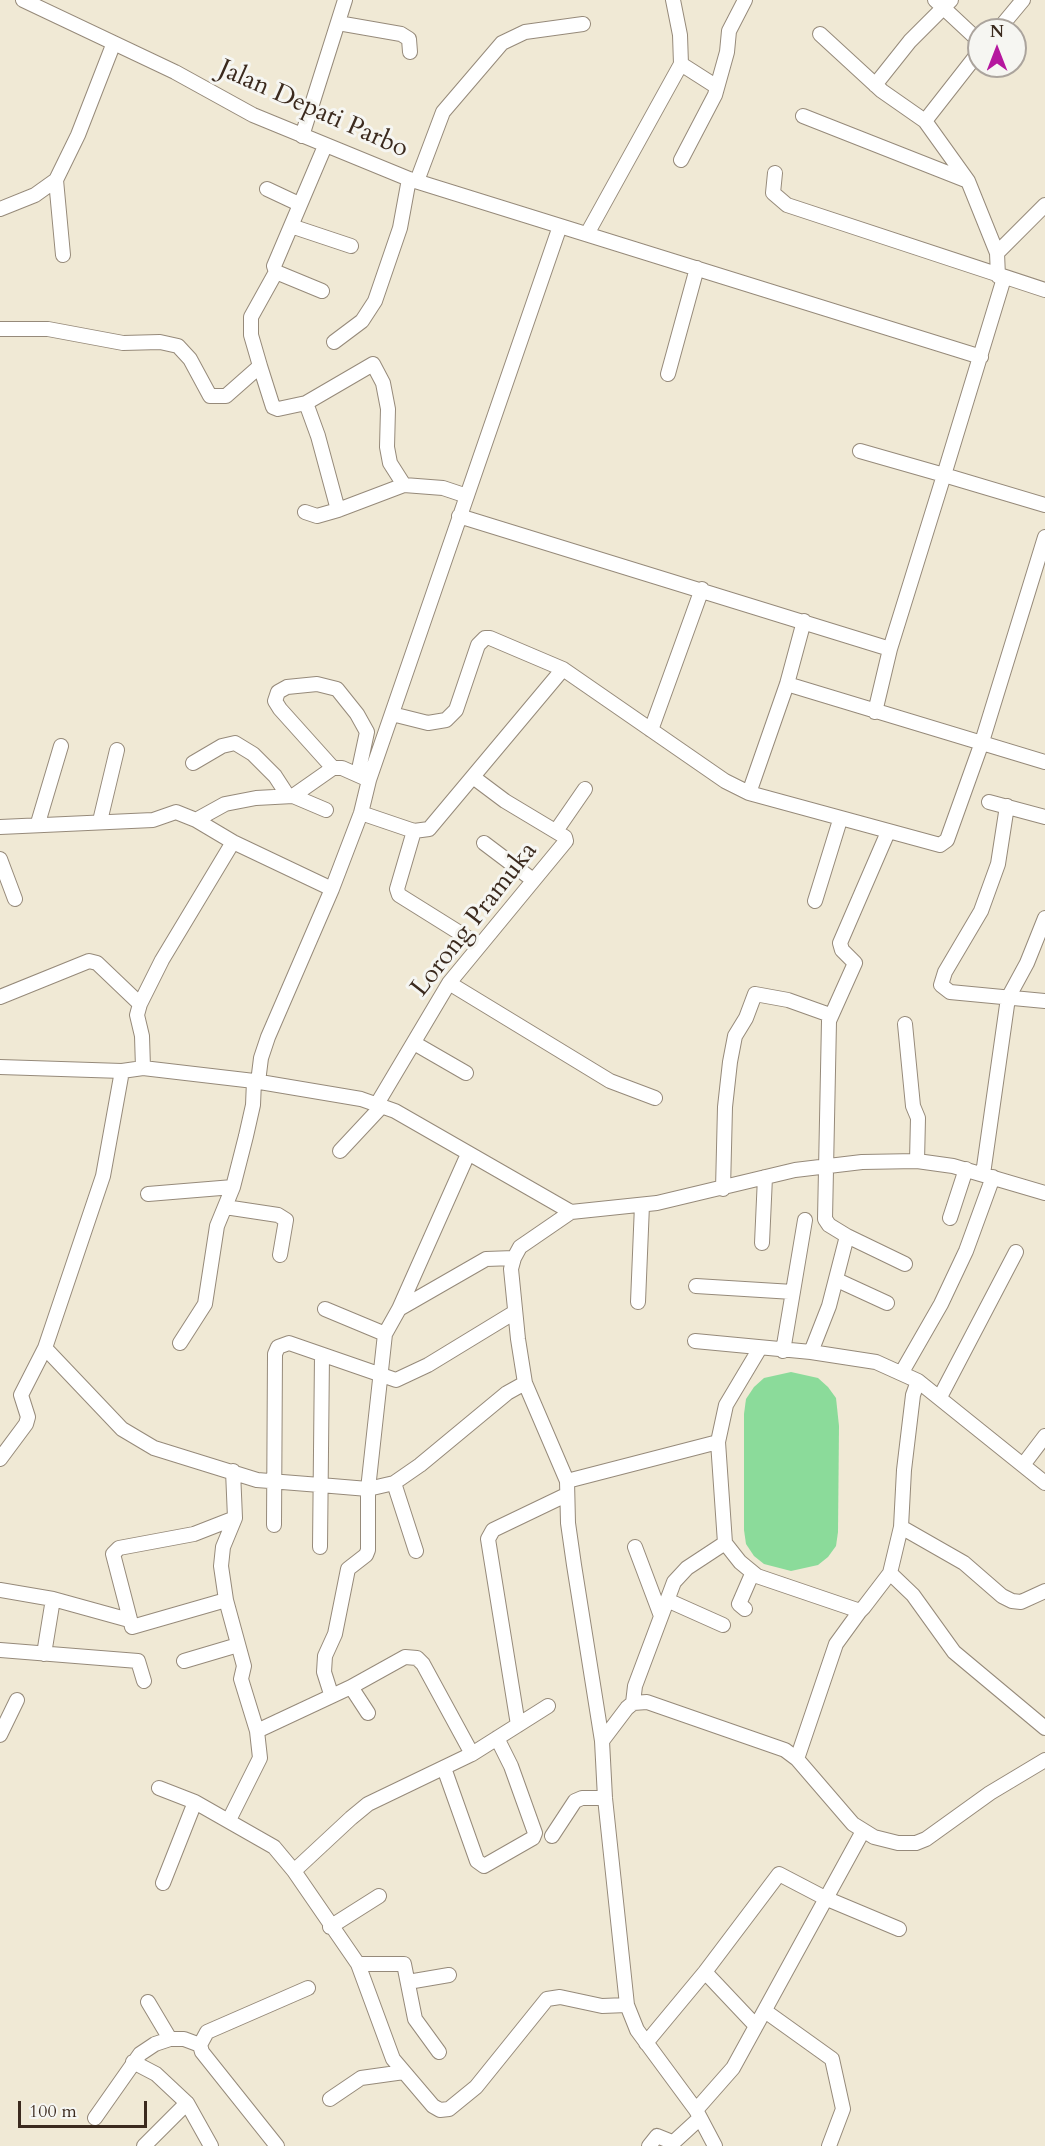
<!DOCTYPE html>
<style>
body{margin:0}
#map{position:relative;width:1045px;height:2146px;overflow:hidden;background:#f0e9d5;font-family:Cardo,serif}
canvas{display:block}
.north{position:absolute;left:967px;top:18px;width:60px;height:60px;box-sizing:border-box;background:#f6f6f2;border:2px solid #aba49d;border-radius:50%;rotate:0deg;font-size:16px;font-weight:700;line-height:24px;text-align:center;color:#3b2a1e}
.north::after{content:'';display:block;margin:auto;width:21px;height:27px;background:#b5179e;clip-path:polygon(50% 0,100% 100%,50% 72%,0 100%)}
.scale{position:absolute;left:18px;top:2101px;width:129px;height:27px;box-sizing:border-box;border:3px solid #3b2a1e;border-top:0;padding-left:8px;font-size:18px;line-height:21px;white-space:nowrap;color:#3b2a1e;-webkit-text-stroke:4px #f6f6f2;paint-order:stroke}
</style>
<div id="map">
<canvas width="1045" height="2146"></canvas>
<div class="north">N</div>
<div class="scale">100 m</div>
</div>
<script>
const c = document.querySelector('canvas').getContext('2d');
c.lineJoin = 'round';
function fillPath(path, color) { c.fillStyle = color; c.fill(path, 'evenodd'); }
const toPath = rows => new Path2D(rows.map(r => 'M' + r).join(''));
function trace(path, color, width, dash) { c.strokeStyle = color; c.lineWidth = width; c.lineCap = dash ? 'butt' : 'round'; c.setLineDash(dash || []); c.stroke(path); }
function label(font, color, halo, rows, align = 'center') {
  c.font = font + ' Cardo,serif'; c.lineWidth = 6; c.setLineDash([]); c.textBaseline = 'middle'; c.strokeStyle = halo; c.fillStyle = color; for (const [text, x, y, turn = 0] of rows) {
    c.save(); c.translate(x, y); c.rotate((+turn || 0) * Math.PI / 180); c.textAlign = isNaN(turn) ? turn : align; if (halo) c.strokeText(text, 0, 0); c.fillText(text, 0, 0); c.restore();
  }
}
fillPath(toPath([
 [791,1372,818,1378,828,1387,836,1398,839,1426,838,1532,836,1546,828,1557,818,1565,791,1571,764,1564,754,1556,746,1544,744,1530,744,1414,746,1399,754,1387,764,1378]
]), '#8bdb9a');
const minor = toPath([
 [23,0,175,72,253,115,409,179,981,357],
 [673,0,680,35,681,64,717,87],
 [935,0,979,41],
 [338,23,401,34,409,39,410,52],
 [998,30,1023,0],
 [820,34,882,91,925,121],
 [979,52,925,121,968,181,997,253,998,276],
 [875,85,910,41,951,0],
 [803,116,968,181],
 [302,136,345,0],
 [681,160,715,95,727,52,729,31,745,0],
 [775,173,773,193,787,205,1045,290],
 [56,180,63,255],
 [417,181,443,112,502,43,525,32,583,24],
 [267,189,299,204],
 [0,209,35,195,56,180,78,135,113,45],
 [291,226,351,246],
 [587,234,681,64],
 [997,253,1045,205],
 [1004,278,944,475,1045,505],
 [322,291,276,272,274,266,325,146],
 [0,329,48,329,123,343,160,342,178,346,190,359,210,396,226,396,260,366,251,335,251,317,276,272],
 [334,342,362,321,375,301,400,228,409,179],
 [260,366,273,407,278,409,306,403,373,364,383,383,388,409,387,447,390,463,404,485],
 [668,374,697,268],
 [306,403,318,436,338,510,404,485,443,488,467,496],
 [305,512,317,516,338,510],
 [459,516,890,649,944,475,860,451],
 [787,684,1045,762],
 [875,712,890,649],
 [392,714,428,723,446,720,456,710,478,645,485,638,490,638,563,669,725,781,749,793,940,845,947,840,981,745,1045,537],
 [651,730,702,589],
 [193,763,222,746,235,743,253,754,275,776,288,796],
 [333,768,280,709,275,701,278,692,287,687,317,684,337,689,357,714,367,732,358,774],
 [749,793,787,684,804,621],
 [293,796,326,810],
 [989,802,1045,817],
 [1007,806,998,864,981,911,945,972,941,985,950,992,1045,1001],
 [361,813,414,831,429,829,563,669],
 [196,820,233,842,332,889],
 [100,821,117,750],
 [38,823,61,746],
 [0,827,153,820,176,812,196,820,225,804,256,798,293,796,333,768,342,768,369,780],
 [414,831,397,889,399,895,479,945],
 [556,831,585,789],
 [484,843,533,880],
 [0,859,15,899],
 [815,901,840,820],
 [449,983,610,1081,655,1098],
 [0,997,89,961,97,963,140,1004],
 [905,1024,913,1106,918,1118,917,1161],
 [414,1043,466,1073],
 [0,1067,122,1071,143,1068,254,1081,361,1099,395,1111,571,1212,657,1203,795,1170,862,1162,917,1161,953,1166,1045,1193],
 [143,1068,142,1036,137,1015,140,1004,162,960,233,842],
 [258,1082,261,1058,268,1037,332,889,361,813,369,780,560,226],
 [377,1104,449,983,566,841,565,837,505,801,473,777],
 [340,1151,382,1106],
 [983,1174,1008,998,1027,963,1045,918],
 [723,1189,725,1107,730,1062,735,1036,746,1018,755,994,788,1000,830,1015],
 [148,1194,233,1187],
 [225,1207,278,1215,286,1220,280,1255],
 [571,1212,520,1247,514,1258,511,1269,518,1339,525,1383,567,1481,568,1523,574,1565,602,1741,605,1798,627,2005,637,2030,696,2110,715,2146],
 [950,1218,966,1169],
 [847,1236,905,1264],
 [762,1243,765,1177],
 [837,1280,887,1303],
 [696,1286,793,1292],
 [638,1302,642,1205],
 [325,1309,385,1334],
 [399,1309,468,1154],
 [695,1341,811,1352,876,1362,918,1381],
 [180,1343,205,1304,217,1226,233,1187,246,1136,253,1105,254,1081],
 [45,1348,122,1429,154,1448,257,1480,320,1485,368,1489,394,1483,420,1465,507,1393,525,1383],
 [760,1348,726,1405,718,1442,725,1543,740,1562,757,1576,860,1611,864,1607,890,1573,901,1527,904,1470,913,1395,918,1381,1045,1483],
 [783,1351,805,1220],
 [811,1352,829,1306,847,1236,829,1225,825,1219,829,1021,855,963,842,950,840,943,888,832],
 [902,1372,941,1304,966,1251,993,1177],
 [940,1397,1016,1252],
 [0,1459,26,1424,28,1417,21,1395,45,1348,103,1176,122,1071],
 [1023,1465,1045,1436],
 [233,1471,235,1518,223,1547,221,1566,226,1600,244,1666,241,1679,257,1731],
 [567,1481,718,1442],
 [394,1483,416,1551],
 [274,1525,275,1354,278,1347,289,1343,396,1380,428,1365,515,1312],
 [901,1527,964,1563,1002,1596,1012,1601,1021,1602,1045,1591],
 [320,1547,322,1355],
 [635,1547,661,1616],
 [890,1573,913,1595,954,1652,1045,1728],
 [0,1590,53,1599,129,1620],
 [226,1600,132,1627,113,1554,119,1548,194,1534,235,1518],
 [667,1600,723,1625],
 [745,1609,739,1604,752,1574],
 [0,1650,138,1661,144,1681],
 [44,1654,53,1599],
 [184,1661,238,1645],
 [351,1687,368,1713],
 [331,1694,324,1672,325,1656,335,1634,348,1569,366,1555,368,1550,368,1489,385,1334,399,1309,486,1259,514,1258],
 [633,1703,635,1686,674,1582,687,1568,725,1543],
 [518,1725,488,1539,493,1530,566,1495],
 [0,1735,17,1700],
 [602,1741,627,1708,633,1703,647,1702,785,1750,797,1759,853,1824,874,1837,898,1843,916,1843,926,1839,990,1793,1045,1760],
 [797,1759,836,1644,860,1611],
 [444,1768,477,1861,484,1866,533,1838,535,1833,511,1766,497,1738],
 [159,1788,195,1802,274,1847,294,1871,358,1964,393,2059,433,2106,440,2110,449,2109,476,2087,547,1999,560,1997,602,2006,627,2005],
 [229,1820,260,1758,257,1731,351,1687,405,1657,417,1658,423,1664,472,1754],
 [552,1836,575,1801,582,1798,605,1798],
 [294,1871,351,1818,368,1804,472,1754,548,1706],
 [163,1883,195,1802],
 [330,1927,379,1896],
 [358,1964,404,1964,415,2019,439,2052],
 [705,1972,756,2026],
 [408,1982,449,1975],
 [148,2002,170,2039],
 [765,2011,832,2059,843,2109,829,2146],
 [646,2043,705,1972,779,1874,825,1898,899,1929],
 [133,2062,156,2074,187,2103,211,2146],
 [330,2099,361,2078,404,2072],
 [696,2110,733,2068,863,1831],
 [95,2118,140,2054,155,2044,170,2039,184,2039,200,2045],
 [144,2146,187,2103],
 [277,2146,202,2052,200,2045,207,2032,308,1988],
 [649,2146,657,2136,672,2142,676,2140,700,2118]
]);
trace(minor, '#968a7a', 16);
trace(minor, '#fff', 14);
label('26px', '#3b2a1e', '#f6f6f2', [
 ["Jalan Depati Parbo",313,110,24],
 ["Lorong Pramuka",475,920,-52]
]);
</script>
